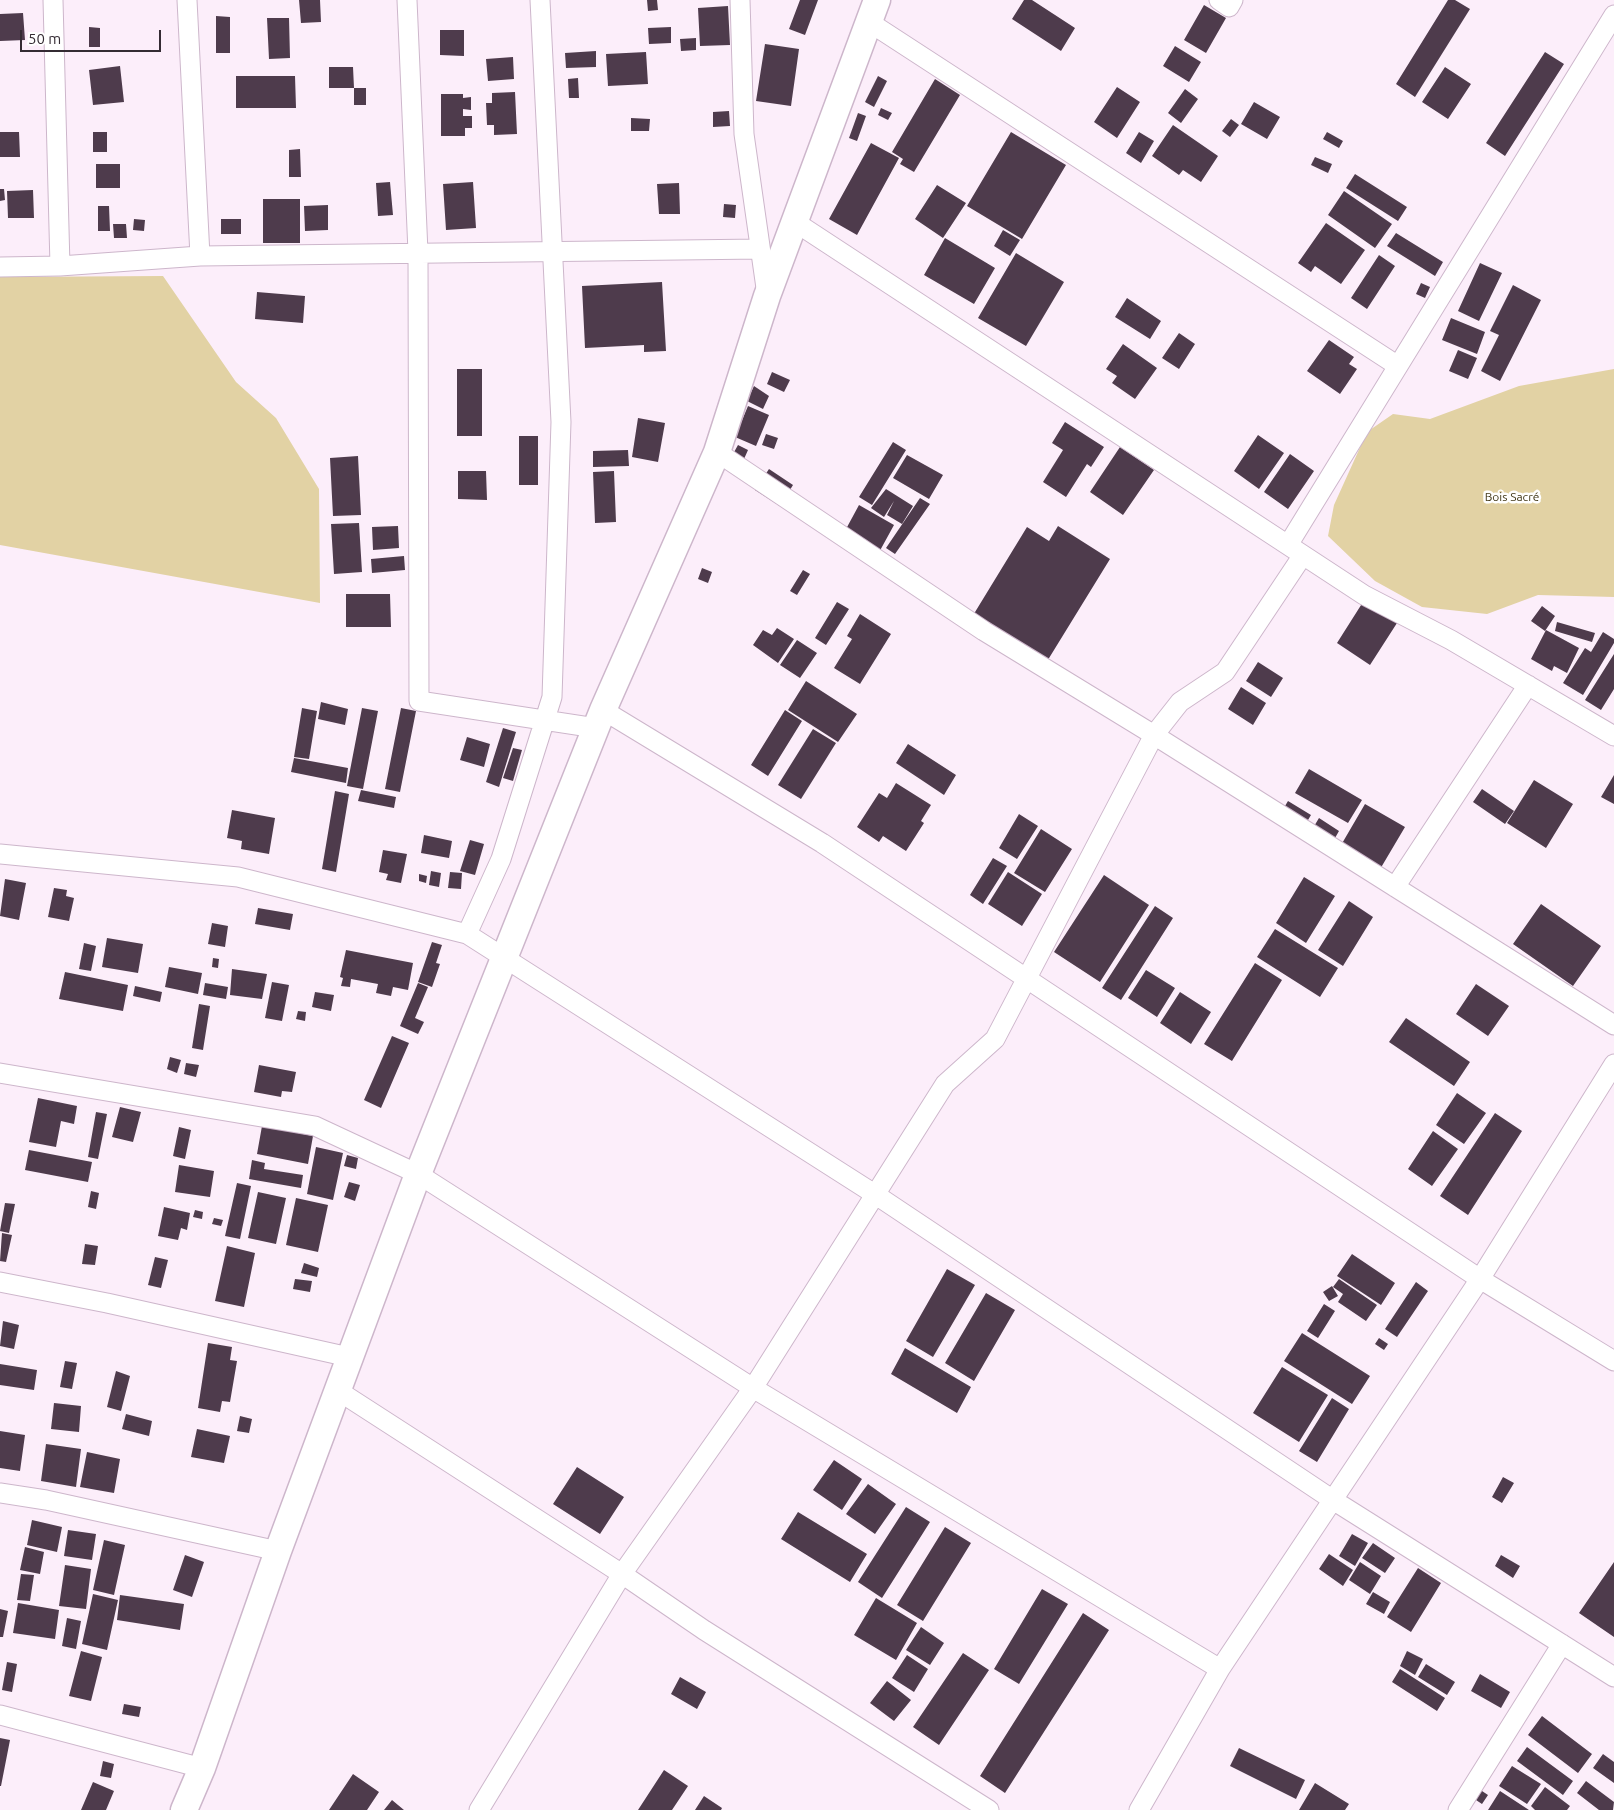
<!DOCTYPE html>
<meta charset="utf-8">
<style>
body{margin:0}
#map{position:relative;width:1614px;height:1810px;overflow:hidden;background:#fceefa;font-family:Ubuntu,sans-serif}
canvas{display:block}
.scale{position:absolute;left:20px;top:30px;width:141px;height:22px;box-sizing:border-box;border:2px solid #342b33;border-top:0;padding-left:6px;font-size:15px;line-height:18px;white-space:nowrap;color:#342b33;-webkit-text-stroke:4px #fff;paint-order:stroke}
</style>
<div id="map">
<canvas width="1614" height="1810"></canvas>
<div class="scale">50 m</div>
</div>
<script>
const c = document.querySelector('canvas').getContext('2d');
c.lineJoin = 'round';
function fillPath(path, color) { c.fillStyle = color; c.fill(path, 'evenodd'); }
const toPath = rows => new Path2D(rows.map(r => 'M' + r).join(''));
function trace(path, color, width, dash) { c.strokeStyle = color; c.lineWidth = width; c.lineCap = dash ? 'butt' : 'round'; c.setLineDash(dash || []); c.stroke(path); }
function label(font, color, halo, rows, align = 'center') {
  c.font = font + ' Ubuntu,sans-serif'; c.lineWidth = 5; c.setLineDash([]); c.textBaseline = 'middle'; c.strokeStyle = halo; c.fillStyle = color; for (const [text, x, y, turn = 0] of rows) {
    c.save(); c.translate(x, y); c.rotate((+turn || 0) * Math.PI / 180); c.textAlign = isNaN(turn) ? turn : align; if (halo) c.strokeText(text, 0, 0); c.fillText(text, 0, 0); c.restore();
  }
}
fillPath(toPath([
 [163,276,236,382,276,418,319,489,320,603,0,545,0,277],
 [1614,369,1614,597,1538,595,1487,614,1422,607,1375,581,1328,536,1334,505,1367,432,1393,414,1430,419,1519,386]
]), '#e2d2a4');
fillPath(toPath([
 [299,0,320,0,321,22,301,23],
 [647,0,657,0,658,10,648,11],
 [800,0,818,0,805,35,789,29],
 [1024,0,1032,0,1075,28,1061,51,1012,19],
 [1448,0,1455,0,1470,9,1415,97,1396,84],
 [1204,5,1226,18,1206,53,1184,40],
 [728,6,730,45,700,46,698,8],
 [23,13,25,40,0,41,0,14],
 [216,16,230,17,230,53,216,53],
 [267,18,289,18,290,58,269,59],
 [89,27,100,28,100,47,89,47],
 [671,27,671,43,649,44,648,28],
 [440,30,464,30,464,56,440,55],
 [696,38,696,50,681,51,680,39],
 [765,44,799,49,791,106,756,101],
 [1175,46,1201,62,1189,82,1163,66],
 [596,51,596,67,566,68,565,53],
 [646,52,648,84,608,86,606,54],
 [1545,52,1564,64,1505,156,1486,143],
 [513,57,514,79,488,81,486,59],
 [120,66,124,102,93,105,89,70],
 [329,67,353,67,354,88,329,88],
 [1445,67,1471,84,1448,119,1422,102],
 [236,76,295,76,296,108,236,108],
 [878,76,887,81,874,107,865,102],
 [578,78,579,98,569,98,568,79],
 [935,79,960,95,914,172,900,164,903,159,892,152],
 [1117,87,1140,102,1117,138,1094,122],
 [354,88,366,88,366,105,354,105],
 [1185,89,1198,99,1181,123,1168,113],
 [515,92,517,134,494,135,494,125,487,125,486,103,492,103,492,93],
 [441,94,463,94,463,98,471,97,471,110,463,109,463,116,472,116,472,128,465,128,465,136,441,136],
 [1254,102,1280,117,1267,139,1241,124],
 [881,108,892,113,888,120,878,115],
 [729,111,730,126,713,127,713,112],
 [858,113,866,116,857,141,849,138],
 [631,118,650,119,649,131,631,131],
 [1231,119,1239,125,1230,137,1222,131],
 [1173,125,1218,156,1201,182,1183,170,1179,175,1152,156],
 [0,132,19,132,20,157,0,157],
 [93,132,107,132,107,152,93,152],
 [1011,132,1066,165,1022,239,967,206],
 [1139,132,1154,141,1141,163,1126,153],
 [1327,132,1343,141,1339,148,1323,139],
 [871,143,899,158,857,235,829,219],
 [300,149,301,177,289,177,289,150],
 [1315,157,1332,164,1328,173,1311,165],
 [96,164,120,164,120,188,96,188],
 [1355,174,1407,207,1398,221,1346,188],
 [390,182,393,215,378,216,376,183],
 [473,182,476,228,446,230,443,184],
 [679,183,680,214,659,214,657,184],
 [937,185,966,203,943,238,915,219],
 [0,189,4,189,5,200,0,201],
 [33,190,34,218,8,218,7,191],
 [1344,191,1392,224,1375,248,1328,215],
 [263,199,300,199,300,243,263,243],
 [724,204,736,205,735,218,723,217],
 [328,205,328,230,305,231,304,206],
 [98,206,109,206,110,231,98,231],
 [134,219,145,220,144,231,133,230],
 [221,219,241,219,241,234,221,234],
 [1326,223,1365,250,1341,284,1315,266,1311,272,1298,263],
 [113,224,126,224,127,238,114,238],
 [1003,230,1020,240,1010,256,994,246],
 [1396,233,1443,262,1435,276,1387,246],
 [945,238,995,268,974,304,924,275],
 [1016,253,1064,282,1026,346,978,318],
 [1379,255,1395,266,1367,309,1351,298],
 [1480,263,1502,273,1479,321,1458,311],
 [662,282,666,351,644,352,644,345,585,348,582,286],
 [1421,283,1430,287,1425,298,1416,294],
 [1513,285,1541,300,1500,381,1481,371,1499,335,1490,331],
 [257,292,305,296,303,323,255,319],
 [1127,298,1161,321,1150,339,1115,317],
 [1451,318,1485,332,1477,354,1442,340],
 [1179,333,1195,344,1179,369,1162,358],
 [1329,340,1354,357,1349,364,1357,369,1340,394,1307,371],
 [1123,344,1157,368,1135,399,1112,383,1117,376,1106,369],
 [1458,350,1477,358,1468,379,1449,371],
 [457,369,482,369,482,436,457,436],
 [772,372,790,380,784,392,767,384],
 [754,386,769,396,763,409,747,401],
 [748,406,769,415,756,446,735,437],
 [638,418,665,423,658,462,632,457],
 [1065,422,1104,447,1091,467,1087,464,1066,497,1043,482,1063,450,1052,443],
 [766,434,778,438,774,449,762,445],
 [1258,435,1284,453,1259,489,1234,471],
 [519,436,538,436,538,485,519,485],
 [893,442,906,450,872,505,859,497],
 [738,445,748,450,744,459,733,454],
 [1120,447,1154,470,1123,515,1090,492],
 [628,450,629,466,593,467,593,451],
 [1290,454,1314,471,1288,509,1264,492],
 [907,455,943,475,929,499,893,478],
 [358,456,361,515,333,516,330,458],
 [769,469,793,485,780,506,755,490],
 [458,471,486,471,487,500,458,499],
 [614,471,616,522,595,523,593,472],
 [886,489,913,506,902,524,887,515,894,501,884,517,871,508],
 [920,498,930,504,895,554,886,548],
 [859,505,894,525,877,556,846,529],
 [359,523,362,572,334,574,331,524],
 [398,526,399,548,373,550,372,527],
 [1058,526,1110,559,1046,663,972,617,1027,527,1049,541],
 [404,556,405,570,372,573,371,559],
 [702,568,712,572,708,583,698,579],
 [803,570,810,574,797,595,790,591],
 [346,594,390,594,391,627,346,627],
 [837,602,849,609,826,645,815,638],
 [1363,602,1397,623,1370,665,1337,643],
 [1542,606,1555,616,1545,631,1531,621],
 [860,614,891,634,860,684,834,668,852,639,847,636],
 [1557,622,1595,633,1592,642,1555,631],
 [777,628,794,639,778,663,753,645,763,630,772,635],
 [1546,630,1579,648,1567,673,1554,666,1552,671,1531,659],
 [1603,632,1614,639,1614,643,1583,695,1563,683,1585,648,1591,652],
 [797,640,817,653,800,678,780,665],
 [1614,654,1614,689,1601,710,1585,700],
 [1258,662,1283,678,1271,697,1246,681],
 [806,681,857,714,838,742,788,710],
 [1241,687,1266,703,1253,725,1228,709],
 [321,702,348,709,345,725,318,719],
 [302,708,317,711,309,759,294,757],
 [362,708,378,711,363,789,347,786],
 [401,708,416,711,400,792,385,789],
 [785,710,802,721,768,776,751,765],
 [503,728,516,732,499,787,486,782],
 [813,729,836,743,801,799,778,785],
 [467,737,490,744,484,767,460,760],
 [908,744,956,775,944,795,896,763],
 [513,748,522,750,513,781,503,778],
 [294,758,348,768,346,783,291,772],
 [1309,769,1362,800,1348,823,1295,793],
 [1614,775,1614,804,1601,797],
 [1534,780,1573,804,1546,848,1507,823],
 [896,783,931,805,921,821,924,823,906,851,883,836,879,842,857,827,879,793,887,798],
 [1482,789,1514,811,1505,824,1473,802],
 [361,790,396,797,394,808,358,801],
 [335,791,349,794,336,872,322,869],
 [1288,801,1311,815,1302,830,1279,816],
 [1365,804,1405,827,1376,876,1337,852],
 [232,810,275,818,269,854,241,849,242,841,227,838],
 [1019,814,1038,826,1017,859,999,848],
 [1319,818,1339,831,1331,845,1310,833],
 [1041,829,1072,849,1045,892,1014,873],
 [424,835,452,841,449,858,421,853],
 [470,840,484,844,475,875,460,871],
 [383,850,407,854,401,883,386,880,388,874,379,872],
 [993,858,1007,866,983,904,970,895],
 [431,871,441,873,439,887,429,885],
 [450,872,462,873,461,889,448,888],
 [1008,872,1042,894,1022,926,988,904],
 [419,874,427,876,426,883,419,881],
 [1104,875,1149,905,1100,982,1054,952],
 [1304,877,1335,896,1306,943,1276,923],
 [5,879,26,883,19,920,0,916],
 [54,888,67,890,66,896,74,898,69,921,48,917],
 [1349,901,1373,917,1343,966,1318,950],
 [1541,904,1601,946,1573,986,1513,944],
 [1155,906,1173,918,1121,1000,1102,988],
 [258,908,293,914,290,930,255,924],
 [212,923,228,926,225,947,208,944],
 [1275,929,1338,968,1320,997,1257,957],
 [107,938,143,944,138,973,102,967],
 [432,942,442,945,436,963,440,964,432,987,418,982],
 [84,943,96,946,91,971,79,969],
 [346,950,413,963,408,990,393,987,391,996,376,993,378,984,351,979,350,987,341,986,343,978,340,977],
 [213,958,219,959,218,968,212,967],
 [1255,963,1282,980,1232,1061,1204,1044],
 [169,967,202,973,198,994,165,987],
 [232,969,267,974,262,999,230,995],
 [1146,970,1175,988,1157,1017,1128,998],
 [65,972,128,985,123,1011,59,999],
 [272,982,289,985,282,1021,265,1018],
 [205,983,228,987,226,999,203,995],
 [418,983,428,987,415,1018,424,1022,418,1034,400,1026],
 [1476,984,1509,1006,1488,1036,1456,1014],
 [135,986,162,992,160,1002,133,996],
 [315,992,334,995,331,1011,312,1007],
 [1180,992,1211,1012,1191,1044,1160,1023],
 [199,1004,210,1006,203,1050,192,1048],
 [298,1011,306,1012,305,1021,296,1019],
 [1406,1018,1470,1062,1454,1086,1389,1042],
 [392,1036,409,1043,381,1108,364,1100],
 [170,1057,181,1060,177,1073,167,1069],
 [186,1063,199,1065,196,1077,184,1074],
 [259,1065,296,1072,292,1092,282,1091,281,1097,254,1092],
 [1457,1093,1486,1113,1464,1144,1436,1125],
 [38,1098,77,1106,74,1124,61,1121,56,1147,29,1142],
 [120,1107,141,1112,133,1142,112,1137],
 [96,1112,107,1114,98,1159,88,1157],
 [1495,1113,1522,1131,1468,1215,1440,1196],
 [262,1126,313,1136,308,1164,257,1154],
 [179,1127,191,1130,185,1159,173,1156],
 [1433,1131,1458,1149,1432,1186,1408,1169],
 [316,1147,343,1153,333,1200,307,1194],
 [29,1150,92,1162,88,1182,25,1170],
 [347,1155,358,1158,356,1169,344,1166],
 [252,1160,265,1163,264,1169,303,1175,301,1188,249,1179],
 [179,1165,214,1171,210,1197,175,1192],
 [349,1182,360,1185,355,1201,344,1197],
 [237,1183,251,1186,240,1239,225,1236],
 [91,1191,99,1193,96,1209,88,1207],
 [258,1192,286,1198,276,1244,248,1238],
 [296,1198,328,1205,318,1252,286,1245],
 [5,1203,15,1204,9,1233,0,1231],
 [164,1207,190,1213,187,1230,181,1228,178,1240,158,1236],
 [195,1210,203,1212,202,1219,193,1217],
 [214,1218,223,1220,221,1226,212,1224],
 [2,1233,12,1235,6,1262,0,1261],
 [85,1244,98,1246,95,1265,82,1264],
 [227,1246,255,1253,244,1307,215,1301],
 [1352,1254,1395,1283,1381,1305,1337,1276],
 [155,1257,168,1260,161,1288,148,1285],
 [304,1263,319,1268,317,1277,301,1273],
 [947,1269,975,1285,933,1357,906,1341],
 [295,1279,312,1281,310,1292,293,1289],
 [1339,1279,1377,1305,1366,1321,1338,1302,1343,1294,1333,1287],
 [1416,1282,1428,1291,1397,1337,1385,1329],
 [1332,1286,1338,1296,1329,1301,1323,1292],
 [986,1293,1015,1310,974,1381,945,1363],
 [1324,1304,1335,1311,1318,1338,1307,1331],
 [3,1321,19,1325,14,1349,0,1346],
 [1302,1333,1370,1376,1352,1404,1284,1361],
 [1379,1338,1388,1344,1384,1350,1375,1344],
 [208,1343,232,1347,230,1360,237,1361,230,1402,222,1401,220,1412,198,1408],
 [905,1348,971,1387,957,1413,891,1374],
 [65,1361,77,1363,72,1389,60,1387],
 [0,1364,37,1370,34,1390,0,1385],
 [1282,1367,1328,1395,1299,1442,1253,1413],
 [116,1371,130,1376,121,1411,107,1407],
 [1332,1398,1349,1409,1317,1462,1299,1451],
 [54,1403,81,1406,79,1432,51,1429],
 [126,1414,152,1421,149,1436,122,1429],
 [240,1416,252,1419,249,1433,237,1431],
 [197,1429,230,1436,224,1463,191,1457],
 [0,1431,25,1435,20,1471,0,1468],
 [46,1444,81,1449,76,1487,41,1481],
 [87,1452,120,1459,114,1493,80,1487],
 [834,1460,862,1479,842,1510,813,1490],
 [577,1467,624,1497,600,1534,553,1504],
 [1503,1477,1514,1483,1502,1503,1492,1497],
 [868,1484,896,1504,875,1534,846,1514],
 [906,1507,930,1522,882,1598,858,1582],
 [798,1512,867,1554,850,1582,781,1539],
 [32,1520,62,1527,57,1552,27,1545],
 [945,1527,971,1543,923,1621,897,1605],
 [68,1530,96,1534,92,1560,64,1556],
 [1352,1534,1368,1543,1355,1566,1339,1556],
 [104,1540,125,1545,114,1595,93,1590],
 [1373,1543,1395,1558,1385,1573,1362,1558],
 [25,1547,44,1552,40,1574,20,1570],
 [1329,1554,1353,1570,1343,1586,1319,1569],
 [185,1555,204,1562,192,1597,173,1590],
 [1501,1555,1520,1566,1513,1578,1495,1566],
 [1360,1562,1381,1576,1370,1594,1349,1580],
 [1614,1562,1614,1637,1579,1613],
 [65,1565,91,1569,86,1609,59,1606],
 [1418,1568,1441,1583,1411,1632,1387,1617],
 [21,1574,34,1575,30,1601,17,1600],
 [1042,1589,1068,1604,1019,1684,994,1669],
 [1373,1592,1390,1602,1384,1614,1366,1604],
 [93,1594,118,1600,107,1650,82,1644],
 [120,1595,184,1604,180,1630,117,1620],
 [876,1598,917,1623,896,1660,854,1635],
 [18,1603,59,1610,55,1639,13,1633],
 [0,1609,8,1611,3,1637,0,1637],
 [1083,1613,1109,1630,1005,1793,980,1776],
 [67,1618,81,1621,76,1649,62,1646],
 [921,1627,944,1643,930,1665,906,1650],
 [81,1651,102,1657,91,1701,69,1696],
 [1407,1651,1423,1659,1415,1675,1400,1666],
 [963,1653,989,1670,939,1745,913,1727],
 [907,1655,928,1669,914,1692,892,1678],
 [7,1662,17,1664,12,1692,2,1690],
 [1426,1664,1455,1682,1447,1695,1418,1677],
 [1400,1669,1445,1698,1437,1711,1392,1682],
 [1480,1674,1510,1692,1501,1708,1471,1691],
 [680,1677,706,1692,697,1709,671,1694],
 [887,1681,911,1700,894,1721,870,1703],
 [124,1704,141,1707,139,1717,122,1714],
 [1542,1716,1592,1754,1578,1773,1528,1735],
 [0,1738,10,1740,1,1786,0,1786],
 [1527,1747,1573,1781,1563,1795,1517,1761],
 [1239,1748,1305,1780,1296,1799,1230,1766],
 [1603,1754,1614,1762,1614,1783,1593,1768],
 [103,1761,114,1764,111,1778,100,1776],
 [1512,1766,1541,1784,1527,1804,1499,1786],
 [664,1770,688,1786,672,1810,638,1810],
 [353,1774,379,1792,367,1810,329,1810],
 [1586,1781,1614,1802,1613,1810,1599,1810,1577,1793],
 [93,1782,114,1791,106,1810,81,1810],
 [1315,1783,1349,1804,1345,1810,1299,1810],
 [1545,1787,1570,1806,1567,1810,1535,1810,1531,1806],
 [1479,1789,1488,1795,1482,1804,1473,1798],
 [1500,1791,1529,1810,1488,1810],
 [704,1796,722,1808,721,1810,695,1810],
 [392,1800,404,1810,384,1810]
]), '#4e3b4c');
const street = toPath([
 [53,0,60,266],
 [187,0,200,256],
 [407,0,418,252,419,701,596,728],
 [740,0,744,134,767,295],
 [1219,0,1229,7,1233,0],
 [869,22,1398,366],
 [795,222,1364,595,1451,640,1614,736],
 [0,267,60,266,200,256,760,249],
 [717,452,984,631,1154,735,1614,1025],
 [1288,545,1614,15],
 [603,710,822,843,1480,1279,1614,1361],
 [0,854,238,877,467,934,876,1195,1333,1500,1614,1677],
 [1395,887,1528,685],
 [467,934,501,859,552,697,561,422,540,0],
 [0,1073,315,1126,418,1174,753,1388,1220,1669],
 [0,1282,107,1303,349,1357],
 [337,1390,622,1574,704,1630,989,1810],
 [0,1493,46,1500,278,1551],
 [0,1715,202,1768],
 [479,1810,622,1574,753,1388,945,1084,995,1039,1154,735,1180,702,1225,672,1303,555],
 [1139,1810,1220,1669,1480,1279,1614,1064],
 [1458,1810,1562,1644]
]);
const secondary = toPath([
 [184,1810,202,1768,278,1551,418,1174,603,710,717,452,767,296,877,0]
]);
trace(street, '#cdb6cb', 21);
trace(secondary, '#cdb6cb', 29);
trace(street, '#fff', 19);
trace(secondary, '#fff', 26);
label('12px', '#413717', '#fff', [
 ["Bois Sacré",1512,497]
]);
</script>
